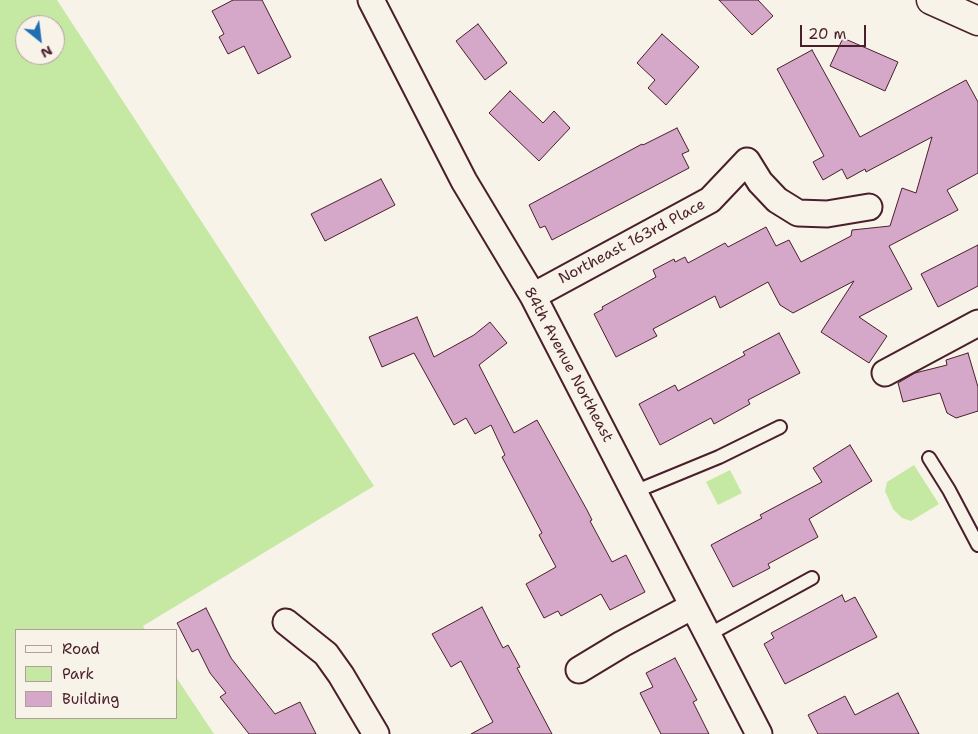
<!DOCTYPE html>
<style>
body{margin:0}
#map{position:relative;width:978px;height:734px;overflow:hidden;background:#f7f3e8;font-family:"Shantell Sans",sans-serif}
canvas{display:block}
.legend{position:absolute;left:15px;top:629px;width:162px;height:90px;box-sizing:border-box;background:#f7f3e8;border:1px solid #b29e9c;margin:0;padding:6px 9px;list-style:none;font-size:15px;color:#4a1f2b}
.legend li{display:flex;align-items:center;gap:10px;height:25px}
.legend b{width:25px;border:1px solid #b29e9c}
.north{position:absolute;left:15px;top:15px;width:50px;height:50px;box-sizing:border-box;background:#f7f3e8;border:1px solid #b29e9c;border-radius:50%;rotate:151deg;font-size:14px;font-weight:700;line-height:20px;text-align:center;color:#4a1f2b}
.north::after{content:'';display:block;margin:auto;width:18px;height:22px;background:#1f6fb2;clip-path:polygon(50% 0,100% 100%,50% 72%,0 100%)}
.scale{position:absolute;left:800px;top:25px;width:66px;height:22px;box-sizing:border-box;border:2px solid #4a1f2b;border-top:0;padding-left:6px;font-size:15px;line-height:18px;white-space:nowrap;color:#4a1f2b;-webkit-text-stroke:4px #f7f3e8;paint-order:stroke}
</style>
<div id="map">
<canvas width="978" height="734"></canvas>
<ul class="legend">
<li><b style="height:6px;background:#f7f3e8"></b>Road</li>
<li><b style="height:14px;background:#c5e9a3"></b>Park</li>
<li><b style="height:14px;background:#d5a8ca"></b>Building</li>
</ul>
<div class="north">N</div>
<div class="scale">20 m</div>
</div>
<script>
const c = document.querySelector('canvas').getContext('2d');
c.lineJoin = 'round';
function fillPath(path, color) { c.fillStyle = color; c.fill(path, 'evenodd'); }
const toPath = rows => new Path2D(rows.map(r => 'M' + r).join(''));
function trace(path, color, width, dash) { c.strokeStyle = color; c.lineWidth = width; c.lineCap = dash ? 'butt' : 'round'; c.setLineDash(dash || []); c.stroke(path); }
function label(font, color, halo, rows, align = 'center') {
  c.font = font + ' "Shantell Sans",sans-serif'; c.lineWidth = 4; c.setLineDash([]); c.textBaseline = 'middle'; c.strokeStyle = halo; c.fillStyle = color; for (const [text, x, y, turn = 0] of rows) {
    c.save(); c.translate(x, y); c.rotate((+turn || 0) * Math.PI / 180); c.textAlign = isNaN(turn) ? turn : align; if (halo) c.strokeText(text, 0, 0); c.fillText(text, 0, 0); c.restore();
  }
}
fillPath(toPath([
 [0,0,57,0,374,486,143,626,145,630,16,630,16,718,176,718,176,677,214,734,0,734],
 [25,25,55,25,55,55,25,55],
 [914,465,939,504,911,521,902,518,893,509,885,491,887,482],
 [730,470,742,493,718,505,706,482]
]), '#c5e9a3');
const building = toPath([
 [233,0,262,0,291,57,258,74,244,46,228,54,219,37,224,34,212,11,233,0],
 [719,0,758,0,773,16,752,35,719,0],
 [478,24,507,63,485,80,456,41,478,24],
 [662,34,699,67,666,105,648,88,655,80,637,63,662,34],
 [843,38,898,62,885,91,830,66,843,38],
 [812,50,860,137,966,80,978,102,978,173,947,190,958,210,889,246,912,289,859,317,887,336,869,363,821,332,854,281,793,313,780,305,768,282,720,308,715,296,653,329,657,336,616,357,594,314,603,309,602,307,656,277,653,270,674,259,675,262,685,257,688,263,725,243,728,247,766,227,776,246,789,240,801,262,851,236,852,230,890,226,902,188,916,193,932,137,866,172,865,169,847,179,842,169,823,180,813,162,824,156,777,69,812,50],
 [510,91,543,123,554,111,570,128,539,161,489,113,510,91],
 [677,128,689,151,682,154,689,168,552,240,545,226,540,228,529,205,642,144,643,145,677,128],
 [381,179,395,205,325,241,311,214,381,179],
 [978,245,978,286,938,307,921,274,978,245],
 [417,317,434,357,474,335,490,322,507,343,479,365,514,433,537,420,587,510,592,520,590,521,612,562,626,555,645,592,610,610,601,594,561,616,558,611,544,618,526,584,556,567,539,535,542,533,502,457,505,455,491,425,475,434,466,418,454,425,414,353,382,367,369,337,417,317],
 [779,333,800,373,748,400,750,404,714,424,711,418,660,445,639,404,675,385,678,391,745,355,743,352,779,333],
 [968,353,978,387,978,411,956,418,947,413,940,393,903,402,898,383,915,373,947,365,946,360,968,353],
 [850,445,872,481,809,519,818,537,768,564,770,568,733,587,711,545,762,518,760,515,822,482,813,468,850,445],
 [842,595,845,602,855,597,877,637,785,684,764,644,774,638,771,633,842,595],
 [482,607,503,648,508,645,520,667,517,668,552,734,471,734,493,722,461,661,451,667,432,634,482,607],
 [206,608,231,658,275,714,300,702,316,734,249,734,220,697,226,693,210,673,198,649,192,652,177,623,206,608],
 [675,658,697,700,693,702,709,734,661,734,640,693,653,687,646,673,675,658],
 [898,693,919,734,818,734,808,715,845,696,855,715,898,693]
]);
fillPath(building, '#d5a8ca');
trace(building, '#4a1f2b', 1);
const service = toPath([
 [929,458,949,490,978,545],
 [634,492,719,457,780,427],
 [708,635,812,578]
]);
const minor = toPath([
 [371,0,464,181,533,296,759,734],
 [533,296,710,200,747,161,760,182,777,200,798,213,827,214,869,207],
 [885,373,978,323],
 [286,622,326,654,341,675,376,734],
 [579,670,622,644,693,606]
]);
const secondary = toPath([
 [931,0,978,21]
]);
trace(service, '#4a1f2b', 16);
trace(minor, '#4a1f2b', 29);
trace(secondary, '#4a1f2b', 31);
trace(service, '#f7f3e8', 12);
trace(minor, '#f7f3e8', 25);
trace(secondary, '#f7f3e8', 28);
label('15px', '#4a1f2b', '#f7f3e8', [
 ["Northeast 163rd Place",632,242,-28],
 ["84th Avenue Northeast",568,365,62]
]);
</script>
